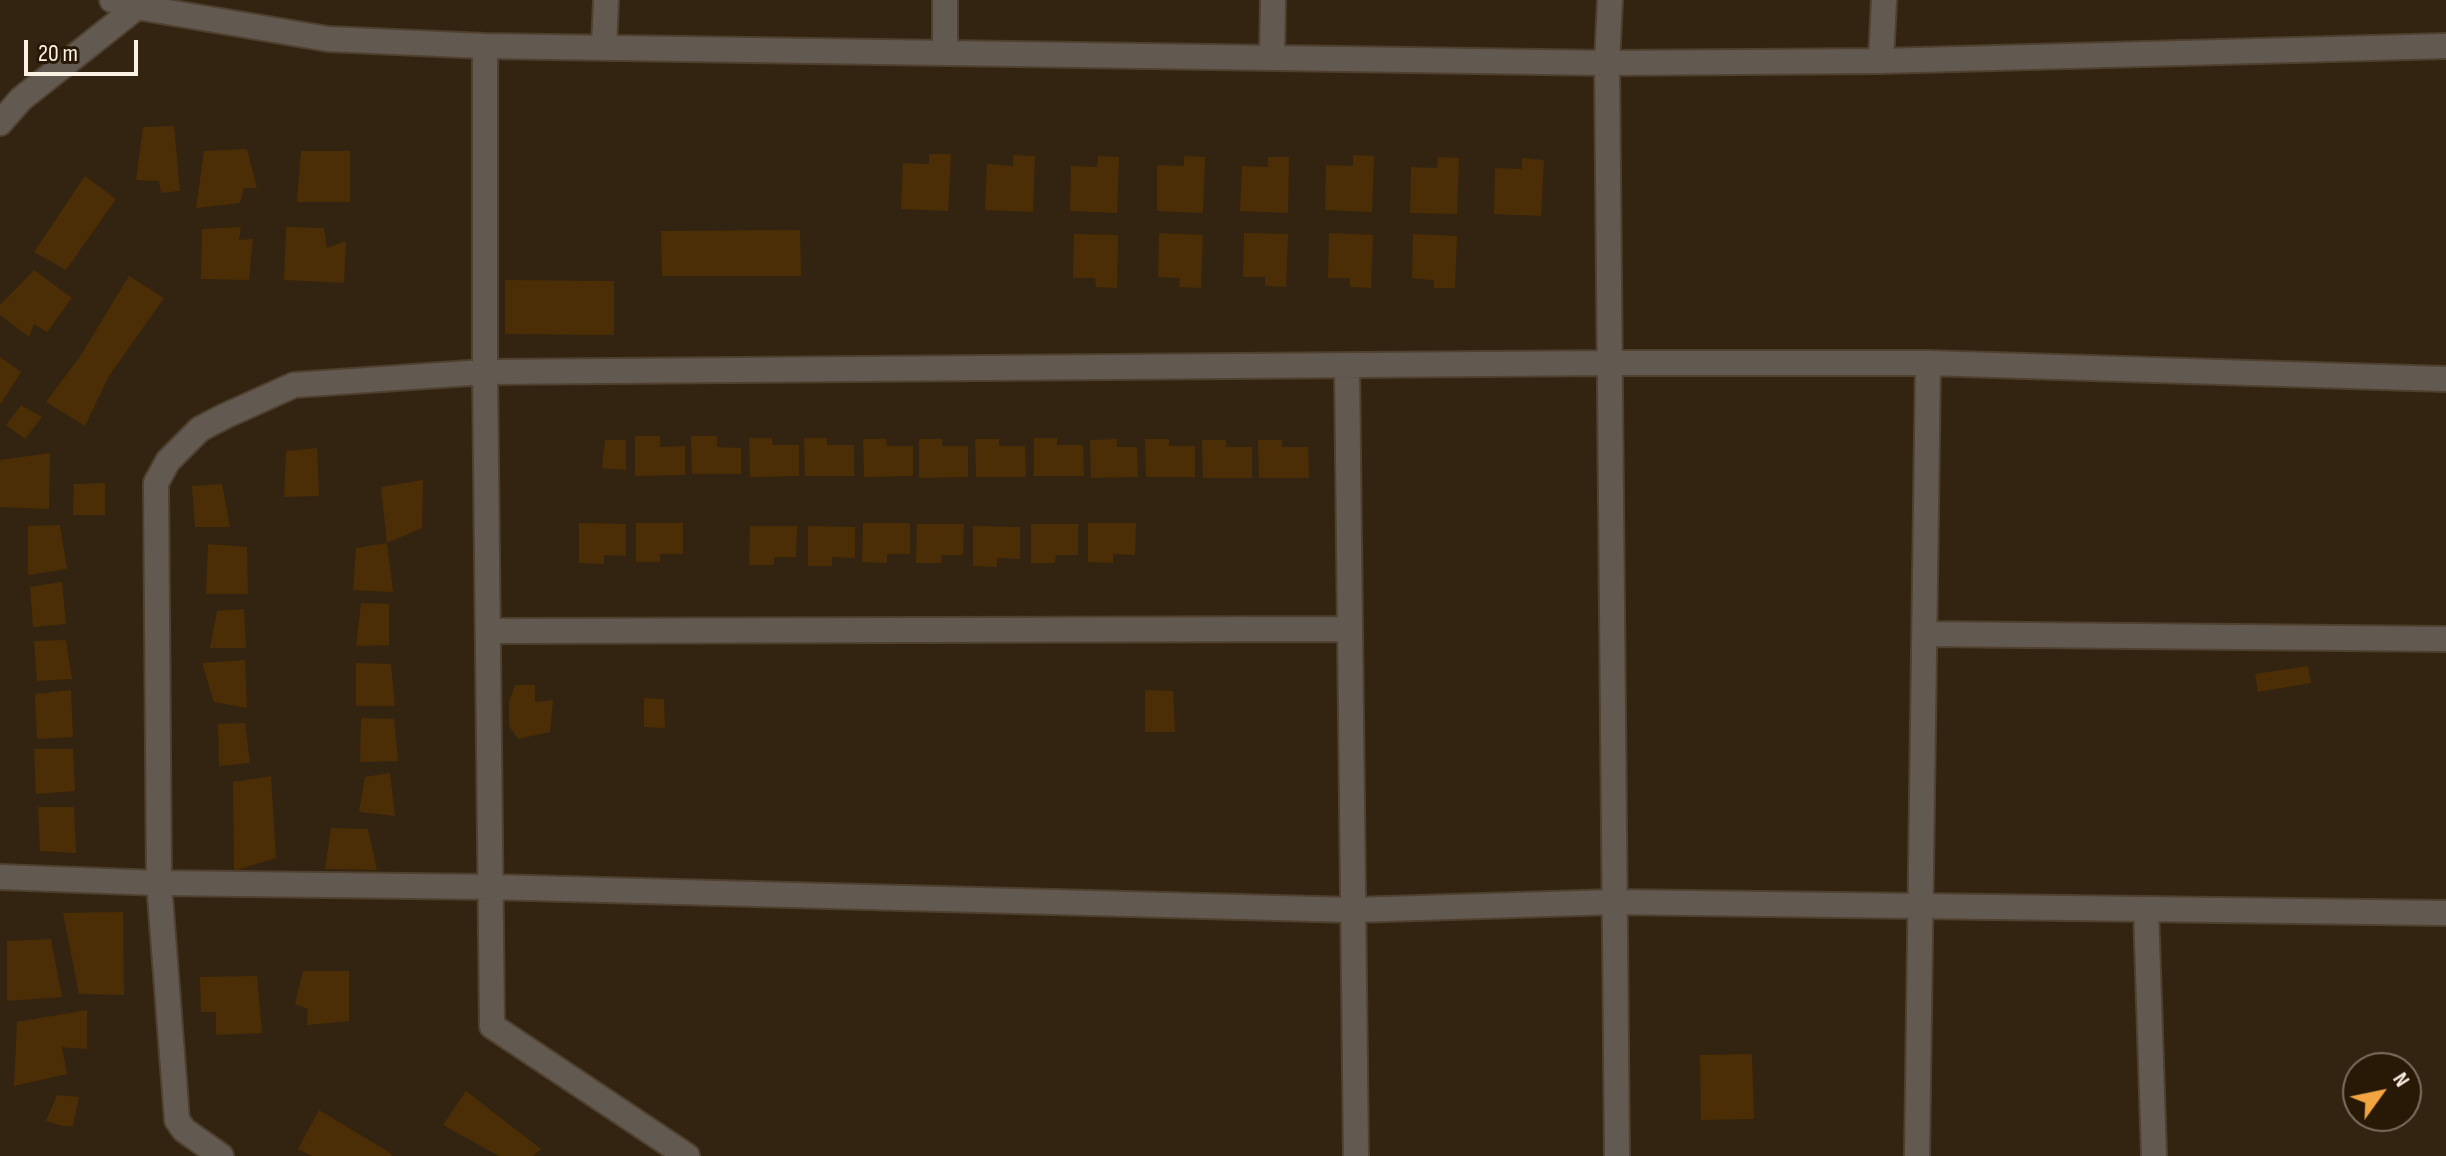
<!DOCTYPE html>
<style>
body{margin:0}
#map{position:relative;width:2446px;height:1156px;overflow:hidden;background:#332311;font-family:"Sofia Sans Condensed",sans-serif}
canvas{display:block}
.north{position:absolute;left:2342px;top:1052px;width:80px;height:80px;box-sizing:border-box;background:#281907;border:2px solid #7c6f5f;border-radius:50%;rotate:57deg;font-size:22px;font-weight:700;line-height:32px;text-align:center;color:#fbf0e4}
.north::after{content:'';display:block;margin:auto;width:28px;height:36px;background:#f2a541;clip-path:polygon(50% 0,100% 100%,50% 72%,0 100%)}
.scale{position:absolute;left:24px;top:40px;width:114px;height:36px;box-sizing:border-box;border:4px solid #fbf0e4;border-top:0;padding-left:10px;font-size:24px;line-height:28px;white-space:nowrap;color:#fbf0e4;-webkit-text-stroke:6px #281907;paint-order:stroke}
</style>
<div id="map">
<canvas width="2446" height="1156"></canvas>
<div class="north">N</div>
<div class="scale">20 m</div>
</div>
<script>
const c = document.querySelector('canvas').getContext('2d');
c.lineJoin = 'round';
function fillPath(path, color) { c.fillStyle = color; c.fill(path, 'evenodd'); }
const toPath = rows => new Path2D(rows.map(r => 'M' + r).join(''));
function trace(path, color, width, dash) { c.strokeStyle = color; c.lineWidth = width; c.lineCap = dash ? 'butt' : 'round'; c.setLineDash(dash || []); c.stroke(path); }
fillPath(toPath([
 [174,126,180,191,161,193,159,181,136,180,143,127],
 [247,149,257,188,244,188,240,203,196,208,204,151],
 [301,151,350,151,350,202,297,202],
 [929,154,951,154,948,211,901,209,903,163,929,164],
 [1013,155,1035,156,1033,212,985,210,987,164,1013,166],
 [1353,155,1374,156,1372,212,1325,210,1326,165,1353,166],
 [1098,156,1119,157,1117,213,1070,211,1071,166,1097,167],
 [1184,156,1205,157,1203,213,1157,211,1157,165,1184,166],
 [1268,157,1289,157,1288,213,1240,211,1242,166,1268,167],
 [1438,157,1459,158,1457,214,1410,213,1411,167,1437,168],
 [1522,158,1544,160,1541,216,1494,214,1495,168,1522,169],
 [85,176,116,199,66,270,34,252],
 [241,227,239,240,253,239,249,280,201,279,202,229],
 [286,227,324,228,327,248,346,241,344,283,284,280],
 [800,230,801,276,662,276,661,231],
 [1159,233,1203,235,1201,288,1179,287,1180,278,1158,277],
 [1244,233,1288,234,1286,287,1265,286,1265,277,1243,277],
 [1329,233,1373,235,1371,288,1350,287,1350,278,1328,278],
 [1074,234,1118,235,1117,288,1096,287,1095,278,1073,278],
 [1413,234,1457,236,1455,288,1434,288,1434,280,1412,278],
 [34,270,72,298,47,332,34,324,29,337,0,315,0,305],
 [129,276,164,298,109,376,85,426,46,402,81,355],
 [505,280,614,281,614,335,505,334],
 [0,357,21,372,0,405],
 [21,405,42,417,25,439,6,425],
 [635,436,660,436,660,447,685,446,685,475,635,476],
 [691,436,717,436,717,447,741,448,741,474,692,474],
 [749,438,772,438,773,445,799,445,799,476,750,477],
 [804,438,827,438,827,445,854,445,854,476,805,476],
 [1034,438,1057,438,1057,445,1083,445,1084,476,1034,476],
 [863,439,886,439,887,446,913,446,913,476,864,477],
 [919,439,942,439,942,446,968,446,968,477,919,478],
 [975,439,999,439,999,446,1025,446,1026,477,976,477],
 [1117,439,1117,447,1137,447,1138,477,1091,478,1090,440],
 [1145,439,1169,439,1169,446,1195,446,1195,477,1146,477],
 [605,440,626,440,626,470,602,468],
 [1202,440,1226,440,1226,447,1252,447,1252,478,1203,478],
 [1258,440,1282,440,1282,447,1308,447,1309,478,1259,478],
 [317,448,319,496,284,497,286,451],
 [50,453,49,509,0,507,0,460],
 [423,480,422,528,387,543,381,487],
 [105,483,105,515,73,515,74,484],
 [222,484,230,527,195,527,192,486],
 [579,523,626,524,626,556,604,555,604,564,579,563],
 [636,523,683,523,683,554,660,554,660,562,636,562],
 [863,523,910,523,910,554,887,554,887,563,862,562],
 [1088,523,1136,523,1135,555,1113,554,1113,563,1088,562],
 [917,524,964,524,963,555,942,555,941,563,916,563],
 [1031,524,1078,524,1078,555,1056,555,1055,563,1031,563],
 [60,525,67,569,28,575,28,526],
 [750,526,797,526,796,557,774,557,774,565,749,565],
 [808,526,855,527,855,558,832,557,832,566,808,566],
 [973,526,1020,527,1020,559,997,558,997,567,973,566],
 [387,543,393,592,353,590,356,548],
 [208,544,247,547,248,594,206,594],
 [62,582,66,624,33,627,30,587],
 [361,603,389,604,389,645,356,646],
 [244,609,246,648,210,648,217,611],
 [66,640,72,679,37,681,34,641],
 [245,660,247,708,214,702,202,663],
 [356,663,391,664,395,706,356,706],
 [2308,666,2311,683,2258,692,2255,674],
 [515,685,535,685,535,702,553,700,550,732,518,739,509,726,509,702],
 [71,690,73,737,37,739,35,694],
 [1145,690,1173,691,1175,732,1145,732],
 [644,698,664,699,665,728,644,727],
 [361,718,394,719,398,761,360,762],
 [245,723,250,763,219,766,218,724],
 [34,749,73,749,75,791,36,794],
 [390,773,395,816,359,812,365,777],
 [271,776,276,858,234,871,233,782],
 [38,807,74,807,76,853,40,851],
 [331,828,368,829,377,870,325,869],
 [123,912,124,995,79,994,63,913],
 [51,939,62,997,7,1001,7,941],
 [303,971,349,971,349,1021,307,1025,308,1009,295,1004],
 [257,976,262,1033,216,1035,216,1012,201,1012,200,977],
 [87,1010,87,1049,62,1047,67,1074,14,1086,17,1022],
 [1752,1054,1754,1119,1701,1120,1700,1055],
 [466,1091,541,1149,533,1156,499,1156,443,1125],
 [57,1095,79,1097,73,1126,63,1126,46,1121],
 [319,1110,392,1154,391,1156,312,1156,298,1149]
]), '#4b2e05');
const minor = toPath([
 [112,0,137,7,328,39,485,46,1607,63,1881,61,2446,46],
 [1610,0,1607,63,1617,1156],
 [485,46,485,372,492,1026,687,1156],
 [604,48,606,0],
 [945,53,945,0],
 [1272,58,1273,0],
 [1881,61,1884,0],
 [0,123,21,99,137,7],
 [1347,367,1356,1156],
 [488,631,1350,629],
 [1925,634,2446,639],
 [0,877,159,883,492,887,1353,910,1614,902,2446,913],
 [2146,909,2154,1156],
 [221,1156,184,1130,177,1120,159,883,156,483,168,461,200,429,225,416,294,385,485,372,1609,363,1928,363,2446,379],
 [1917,1156,1928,363]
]);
trace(minor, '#4f402f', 28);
trace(minor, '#625a51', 24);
</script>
